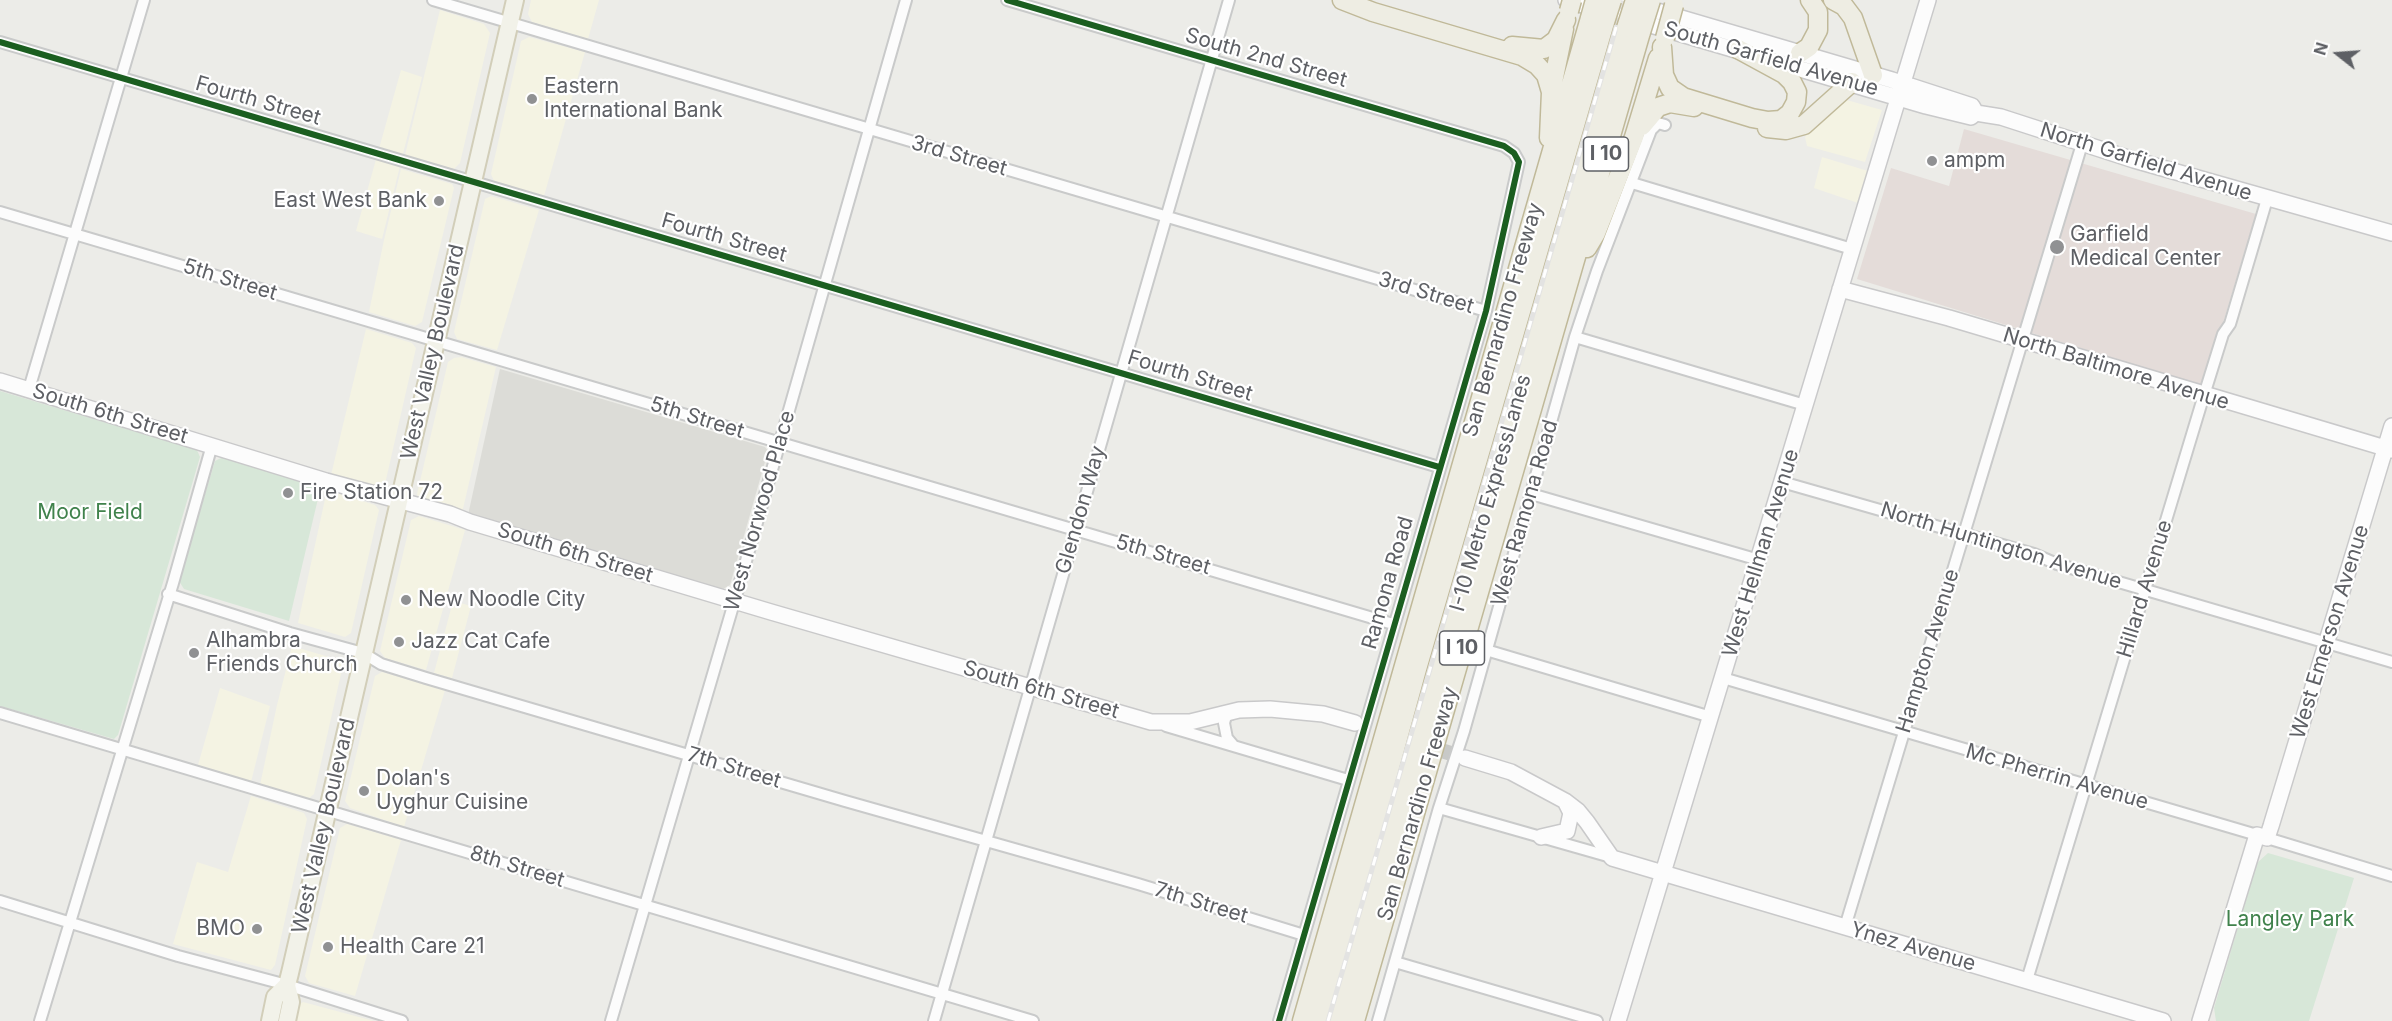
<!DOCTYPE html>
<style>
body{margin:0}
#map{position:relative;width:2392px;height:1021px;overflow:hidden;background:#ecece8;font-family:Inter,sans-serif}
canvas{display:block}
.north{position:absolute;left:2308px;top:24px;width:60px;height:60px;-webkit-text-stroke:4px #fff;paint-order:stroke;rotate:287deg;font-size:16px;font-weight:700;line-height:24px;text-align:center;color:#5e6065}
.north::after{content:'';display:block;margin:auto;width:21px;height:27px;background:#5e6065;clip-path:polygon(50% 0,100% 100%,50% 72%,0 100%)}
</style>
<div id="map">
<canvas width="2392" height="1021"></canvas>
<div class="north">N</div>
</div>
<script>
const c = document.querySelector('canvas').getContext('2d');
c.lineJoin = 'round';
function fillPath(path, color) { c.fillStyle = color; c.fill(path, 'evenodd'); }
const toPath = rows => new Path2D(rows.map(r => 'M' + r).join(''));
function trace(path, color, width, dash) { c.strokeStyle = color; c.lineWidth = width; c.lineCap = dash ? 'butt' : 'round'; c.setLineDash(dash || []); c.stroke(path); }
function label(font, color, halo, rows, align = 'center') {
  c.font = font + ' Inter,sans-serif'; c.lineWidth = 4.5; c.setLineDash([]); c.textBaseline = 'middle'; c.strokeStyle = halo; c.fillStyle = color; for (const [text, x, y, turn = 0] of rows) {
    c.save(); c.translate(x, y); c.rotate((+turn || 0) * Math.PI / 180); c.textAlign = isNaN(turn) ? turn : align; if (halo) c.strokeText(text, 0, 0); c.fillText(text, 0, 0); c.restore();
  }
}
fillPath(toPath([
 [531,0,599,0,588,39,532,22,528,14],
 [440,10,484,24,490,33,460,163,454,169,405,155],
 [529,37,585,52,544,196,494,181,491,174,521,41],
 [401,70,422,77,382,239,356,231],
 [1843,99,1882,110,1865,162,1807,146,1805,137],
 [1822,157,1868,171,1858,203,1814,188],
 [401,169,452,184,454,188,422,322,415,326,369,312,384,240],
 [491,196,539,210,497,350,457,339,454,332,485,199],
 [366,329,412,343,416,348,385,484,380,488,331,475],
 [461,357,496,367,462,513,421,501,417,494,448,362,454,358],
 [327,490,375,505,379,510,351,633,345,637,298,623],
 [419,516,465,530,426,670,385,658,380,651,411,520],
 [453,601,471,606,452,678,434,673],
 [292,646,339,660,343,665,314,794,308,799,260,785,277,705],
 [382,672,445,690,404,827,350,808,345,801,375,676],
 [220,688,270,706,251,782,198,765],
 [251,796,304,813,307,819,275,965,271,970,173,944,197,862,228,872],
 [347,824,401,840,355,996,309,983,305,976,340,828],
 [303,1002,374,1021,294,1021,298,1005]
]), '#f4f3e3');
fillPath(toPath([
 [500,369,765,447,768,451,730,585,723,589,468,515]
]), '#dcdcd7');
fillPath(toPath([
 [1964,129,2256,214,2204,386,1857,279,1891,168,1949,186]
]), '#e4dcd9');
fillPath(toPath([
 [0,391,197,450,200,457,118,735,114,739,0,706],
 [223,457,321,486,289,621,184,589,179,581,215,461],
 [2268,853,2354,878,2309,1021,2216,1021,2214,1008,2257,863]
]), '#d7e7d8');
trace(toPath([
 [1355,723,1465,758]
]), '#c8c9c7', 15, [15, 8]);
const street = toPath([
 [433,0,1486,311],
 [1007,0,1504,146,1514,153,1519,162,1486,311,1279,1021],
 [0,42,1439,467],
 [1632,183,1852,249],
 [0,212,1393,624],
 [1575,337,1805,405],
 [29,389,144,0],
 [1782,482,2034,554,2057,564,2392,662],
 [1531,494,1759,560],
 [168,594,290,633,363,653,381,664,426,678,845,801,1138,884,1304,935],
 [1486,650,1711,717],
 [1723,678,2257,835],
 [0,713,1033,1021],
 [1166,726,1348,780],
 [1233,745,1227,738,1224,723,1226,716,1233,713],
 [1439,808,1611,857],
 [2267,838,2392,876],
 [0,901,178,956,287,985,402,1021],
 [1845,927,2082,144],
 [1395,962,1597,1021],
 [2027,980,2200,408,2223,334,2230,324,2267,199],
 [40,1021,173,583,212,445],
 [611,1021,738,589,906,0],
 [934,1021,1229,0],
 [1378,1021,1439,808,1464,731,1575,337,1597,271,1651,130,1658,123,1665,125]
]);
const secondary = toPath([
 [1566,0,1926,106,1971,117,1976,113],
 [1620,0,1892,80,1972,106,1976,113,2001,117,2134,160,2392,233],
 [1840,289,1949,318,2392,450],
 [0,381,326,481,450,514,470,522,771,612,1151,722,1190,722,1239,710,1270,709,1323,714,1355,723],
 [1465,758,1511,772,1565,801,1578,811,1587,822,1612,858,2163,1021],
 [1541,837,1567,831,1571,813,1565,801],
 [1618,1021,1928,0],
 [2200,1021,2257,835,2267,838,2271,826,2392,426]
]);
const primary = toPath([
 [270,1021,275,997,287,985],
 [287,1021,291,1002,287,985,290,973,515,0]
]);
const highway = toPath([
 [1342,0,1373,12,1522,56,1537,65,1546,75,1551,92],
 [1833,0,1844,6,1853,18,1873,75],
 [1512,46,1544,49,1556,40,1566,20],
 [1662,47,1664,75,1670,88,1683,97,1752,118,1768,121,1781,120,1790,113,1796,102,1797,92,1792,82,1784,74,1738,49],
 [1800,53,1809,47,1818,30,1818,12,1810,0],
 [1642,126,1658,107,1670,103,1694,107],
 [1767,128,1786,130,1804,125,1852,82],
 [1549,138,1551,92,1564,29],
 [1587,248,1596,233,1634,137,1658,58],
 [1302,1021,1590,18],
 [1320,1021,1417,669,1605,22],
 [1338,1021,1626,28],
 [1355,1021,1641,32]
]);
trace(street, '#c9caca', 14);
trace(secondary, '#c9c9ca', 18);
trace(primary, '#d2ceb9', 20);
trace(highway, '#c0b999', 21);
trace(street, '#fcfcfc', 10);
trace(secondary, '#fcfcfc', 15);
trace(primary, '#f2f2e9', 16);
trace(highway, '#eeede3', 18);
const rail = toPath([
 [1328,1021,1624,0]
]);
trace(rail, '#e3e3e2', 5);
trace(rail, '#fff', 3, [9]);
const highwayBridge = toPath([
 [1569,11,1572,0],
 [1590,18,1595,0],
 [1605,22,1612,0],
 [1626,28,1635,0],
 [1641,32,1651,0],
 [1665,38,1674,5]
]);
trace(highwayBridge, '#c0b999', 21, []);
trace(highwayBridge, '#eeede3', 18);
trace(toPath([
 [1007,0,1504,146,1514,153,1519,162,1486,311,1279,1021],
 [0,42,1439,467]
]), '#1b5e20', 6);
for (const [x, y, r, color] of [
 [532,99,6,"#909193"],
 [1932,161,6,"#909193"],
 [439,201,6,"#909193"],
 [2057,247,8,"#909193"],
 [288,493,6,"#909193"],
 [406,600,6,"#909193"],
 [399,642,6,"#909193"],
 [194,653,6,"#909193"],
 [364,791,6,"#909193"],
 [257,929,6,"#909193"],
 [328,947,6,"#909193"]
]) { const dot = new Path2D(); dot.arc(x, y, r, 0, 2 * Math.PI); c.fillStyle = color; c.fill(dot); trace(dot, '#fff', 2); }
for (const [x, y, w] of [
 [1606,154,45],
 [1462,648,45]
]) { const box = new Path2D(); box.roundRect(x - w / 2, y - 17, w, 34, 4.5); c.fillStyle = '#fff'; c.fill(box); trace(box, '#5e6065', 1.5); }
label('bold 20px', '#5e6065', null, [
 ["I 10",1606,154],
 ["I 10",1462,648]
]);
label('21px', '#5e6065', '#fff', [
 ["South 2nd Street",1266,58,16],
 ["South Garfield Avenue",1771,59,16],
 ["Fourth Street",258,101,16],
 ["3rd Street",959,156,16],
 ["North Garfield Avenue",2146,162,17],
 ["Fourth Street",724,238,16],
 ["5th Street",230,280,17],
 ["3rd Street",1426,293,17],
 ["San Bernardino Freeway",1503,320,-74],
 ["West Valley Boulevard",433,352,-77],
 ["North Baltimore Avenue",2116,369,17],
 ["Fourth Street",1190,376,17],
 ["South 6th Street",110,414,17],
 ["5th Street",697,418,17],
 ["I-10 Metro ExpressLanes",1491,493,-74],
 ["Glendon Way",1081,510,-74],
 ["West Norwood Place",760,511,-74],
 ["West Ramona Road",1525,513,-74],
 ["North Huntington Avenue",2001,546,17],
 ["South 6th Street",575,553,17],
 ["West Hellman Avenue",1761,553,-73],
 ["5th Street",1163,555,16],
 ["Ramona Road",1388,583,-74],
 ["Hillard Avenue",2145,589,-73],
 ["West Emerson Avenue",2330,632,-73],
 ["Hampton Avenue",1928,651,-73],
 ["South 6th Street",1041,690,16],
 ["7th Street",734,768,17],
 ["Mc Pherrin Avenue",2057,777,16],
 ["San Bernardino Freeway",1418,804,-74],
 ["West Valley Boulevard",324,826,-77],
 ["8th Street",517,867,17],
 ["7th Street",1201,903,17],
 ["Ynez Avenue",1913,947,16]
]);
label('21px', '#5e6065', '#fff', [
 ["Eastern",544,87],
 ["International Bank",544,111],
 ["ampm",1944,161],
 ["East West Bank",427,201,"right"],
 ["Garfield",2070,235],
 ["Medical Center",2070,259],
 ["Fire Station 72",300,493],
 ["New Noodle City",418,600],
 ["Alhambra",206,641],
 ["Friends Church",206,665],
 ["Jazz Cat Cafe",411,642],
 ["Dolan's",376,779],
 ["Uyghur Cuisine",376,803],
 ["BMO",245,929,"right"],
 ["Health Care 21",340,947]
], 'left');
label('21px', '#40824c', '#fff', [
 ["Moor Field",90,513],
 ["Langley Park",2290,920]
]);
</script>
